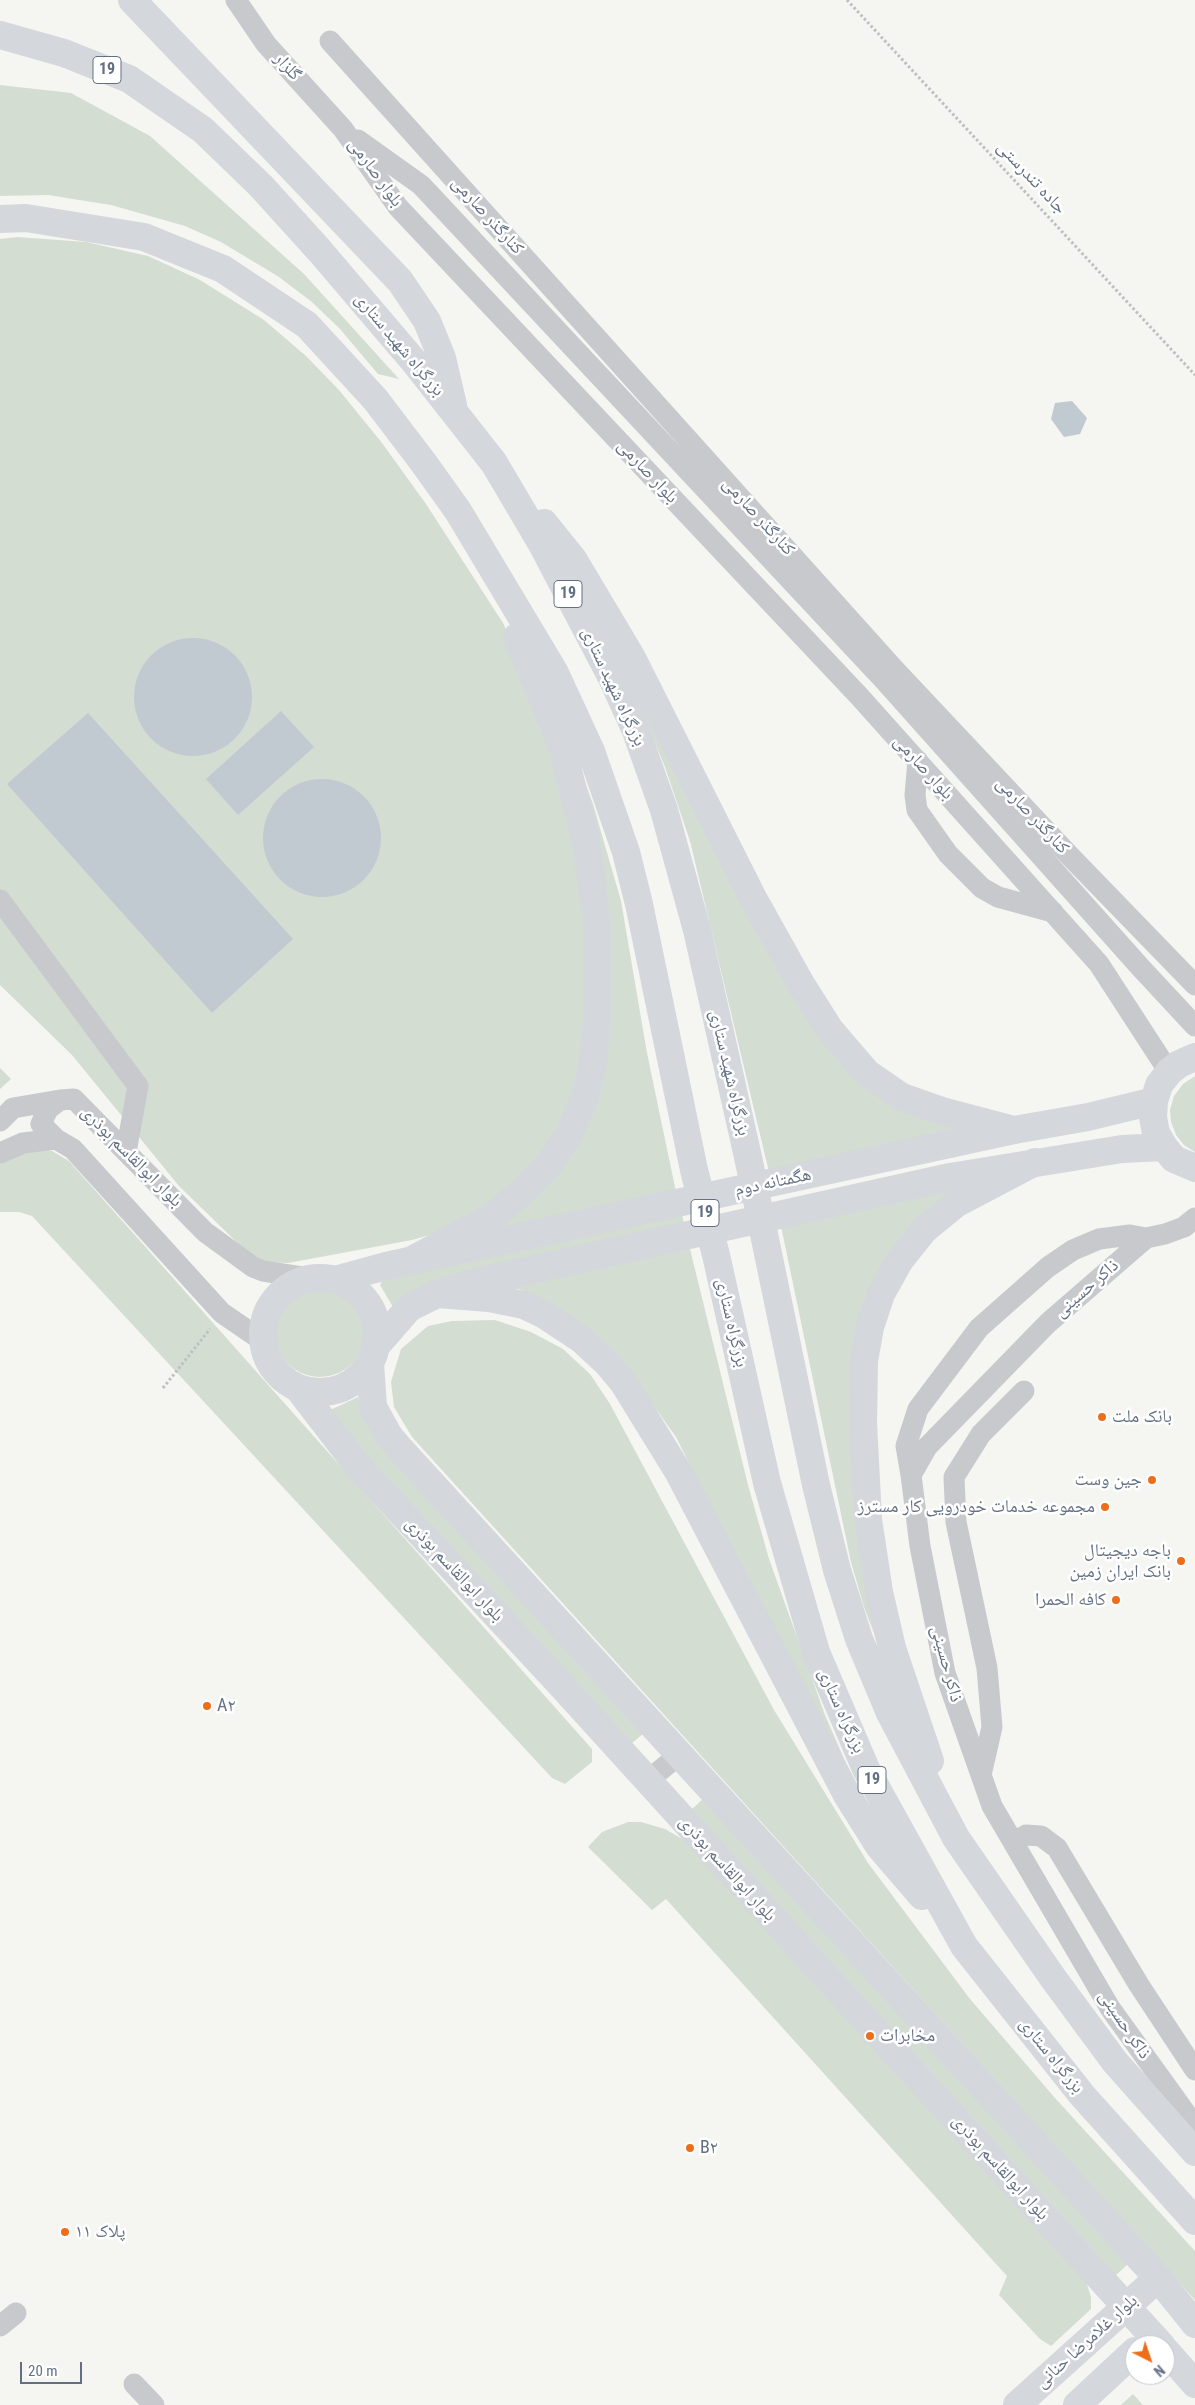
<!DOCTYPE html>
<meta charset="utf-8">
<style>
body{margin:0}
#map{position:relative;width:1195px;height:2405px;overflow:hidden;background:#f5f5f1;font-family:"Roboto Condensed",sans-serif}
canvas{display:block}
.north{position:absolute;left:1125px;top:2335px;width:50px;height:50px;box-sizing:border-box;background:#fff;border:1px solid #c1c6ce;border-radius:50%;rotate:139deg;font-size:14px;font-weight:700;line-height:20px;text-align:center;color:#637084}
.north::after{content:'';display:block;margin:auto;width:18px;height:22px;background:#ec6e1b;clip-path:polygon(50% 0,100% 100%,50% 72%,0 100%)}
.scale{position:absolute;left:20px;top:2362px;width:62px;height:22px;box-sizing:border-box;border:2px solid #637084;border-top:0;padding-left:6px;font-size:15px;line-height:18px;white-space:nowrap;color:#637084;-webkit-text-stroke:4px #fff;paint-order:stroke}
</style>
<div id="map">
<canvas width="1195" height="2405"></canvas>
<div class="north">N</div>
<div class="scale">20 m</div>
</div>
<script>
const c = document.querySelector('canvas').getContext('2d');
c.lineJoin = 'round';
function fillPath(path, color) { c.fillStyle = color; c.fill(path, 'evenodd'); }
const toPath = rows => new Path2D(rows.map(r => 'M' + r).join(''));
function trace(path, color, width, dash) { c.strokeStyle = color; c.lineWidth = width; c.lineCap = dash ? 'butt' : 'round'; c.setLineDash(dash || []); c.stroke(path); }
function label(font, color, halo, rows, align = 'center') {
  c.font = font + ' "Roboto Condensed","Noto Naskh Arabic",sans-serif'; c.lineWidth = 5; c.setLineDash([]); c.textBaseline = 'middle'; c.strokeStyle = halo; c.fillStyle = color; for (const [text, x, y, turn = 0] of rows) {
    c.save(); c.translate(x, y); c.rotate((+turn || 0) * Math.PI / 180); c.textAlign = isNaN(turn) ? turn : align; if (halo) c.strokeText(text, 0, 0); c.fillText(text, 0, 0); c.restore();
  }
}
fillPath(toPath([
 [0,85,71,93,150,136,304,274,399,379,378,374,340,329,312,302,279,277,221,242,185,226,111,205,48,195,0,196],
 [17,237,86,242,148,256,200,280,264,320,306,356,339,390,382,443,426,504,503,623,519,658,552,741,585,900,588,1006,574,1106,529,1178,448,1230,412,1240,288,1263,265,1262,249,1254,179,1186,72,1055,0,985,0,239],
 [601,614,824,1042,840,1063,859,1081,967,1126,769,1172,690,841,665,767],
 [570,742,593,804,621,901,647,1053,676,1192,454,1241,483,1229,599,1079],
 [0,1068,11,1079,0,1089],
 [1195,1076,1195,1152,1184,1145,1176,1135,1171,1122,1170,1110,1174,1096,1183,1084],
 [41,1149,52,1151,69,1161,592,1749,592,1762,565,1784,552,1778,32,1216,19,1212,0,1212,0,1162,9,1156],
 [974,1181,875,1278,865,1298,855,1338,901,1704,864,1607,851,1562,781,1226],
 [682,1214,684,1224,393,1307,380,1285,383,1279],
 [689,1245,748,1485,769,1559,825,1715,855,1784,851,1787,676,1437,638,1384,536,1296,519,1289,497,1289],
 '275 1332a45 45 0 1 1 90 0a45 45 0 1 1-90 0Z',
 [495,1320,531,1332,563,1349,590,1374,610,1404,774,1710,868,1863,970,1999,1055,2098,1195,2251,1195,2300,412,1437,394,1407,391,1382,401,1349,428,1326,452,1321],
 [358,1397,360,1406,643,1734,632,1743,326,1412],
 [703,1799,1128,2264,1116,2275,692,1809],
 [628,1822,641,1822,665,1829,698,1848,1083,2272,1091,2297,1091,2309,1051,2346,1040,2339,999,2295,1007,2276,666,1899,652,1910,588,1847,602,1832],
 [1133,2394,1143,2405,1121,2405]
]), '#d4ddd2');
fillPath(toPath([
 [1072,401,1087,418,1080,434,1064,437,1051,419,1055,403],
 '134 697a59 59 0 1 1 118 0a59 59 0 1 1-118 0Z',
 [281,711,314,747,238,815,206,779],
 [88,713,293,939,212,1013,7,784],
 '263 838a59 59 0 1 1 118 0a59 59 0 1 1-118 0Z'
]), '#c2cad1');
trace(toPath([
 [847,0,1195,375],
 [163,1388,210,1329]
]), '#bebfc2', 3, [2.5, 2.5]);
trace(toPath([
 [236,0,266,44,343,129,398,207,859,696,1099,964,1169,1072],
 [330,41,895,670,1068,854,1195,985],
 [358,140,421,185,884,680,1141,968,1195,1026],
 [918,761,915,795,917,810,948,854,982,888,998,897,1053,912],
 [0,900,138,1086,126,1152],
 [0,1121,13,1108,60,1100],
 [0,1153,23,1143,56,1139],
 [1146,1238,1048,1323,927,1447,911,1475,906,1446,918,1409,979,1328,1048,1267,1073,1250,1099,1239,1130,1235,1146,1238,1165,1234,1184,1227,1195,1218],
 [263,1341,222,1313,73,1149,56,1139,41,1124,48,1109,60,1100,74,1099,205,1232,253,1267,263,1271,315,1279],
 [911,1475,920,1546,945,1673,992,1806,1110,2008,1195,2126],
 [981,1775,992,1727,987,1668,956,1522,954,1477,981,1434,1024,1391],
 [647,1781,679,1755],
 [1014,1842,1026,1835,1041,1836,1057,1848,1139,1985,1195,2070],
 [0,2326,16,2313],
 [134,2384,154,2405]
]), '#c7c9cd', 21);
trace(toPath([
 [1195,1057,1179,1064,1169,1072,1159,1085,1154,1101,1153,1117,1156,1133,1164,1147,1174,1159,1195,1168],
 '263 1335a57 57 0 1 1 114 0a57 57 0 1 1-114 0Z',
 [335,1280,386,1266,1014,1130,1088,1117,1154,1101],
 [376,1346,409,1308,437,1294,468,1284,950,1177,1122,1149,1164,1147],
 [370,1363,373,1407,389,1436,401,1450,1158,2278,1195,2324],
 [298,1388,357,1465,561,1685,1161,2345],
 [1165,2350,1195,2384],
 [1017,2405,1158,2278],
 [1077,2405,1135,2351]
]), '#d4d7dc', 28);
trace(toPath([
 [132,0,400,281,427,321,442,358,453,405],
 [0,35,64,53,129,79,203,130,261,186,319,250,417,365,494,463,543,546,613,680,636,731,664,810,697,930,748,1157,816,1485,837,1570,859,1639,890,1713,956,1838,1053,1978,1115,2062,1195,2152],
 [0,219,26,218,144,237,223,269,307,325,375,399,423,462,458,511,555,673,591,751,626,852,639,904,694,1170,716,1255,767,1483,816,1652,866,1769,964,1946,1082,2095,1195,2221],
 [544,523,573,559,632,658,753,898,801,984,830,1030,867,1073,902,1097,942,1111,1014,1130],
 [408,1262,492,1217,523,1191,547,1167,568,1136,585,1097,593,1062,597,1019,597,923,586,841,561,743,517,637],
 [437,1294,489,1298,524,1305,543,1314,581,1339,608,1364,623,1382,679,1473,847,1795,879,1846,922,1896],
 [930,1761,892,1648,879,1592,868,1519,863,1423,864,1361,870,1327,881,1294,900,1260,924,1230,957,1203,1035,1162]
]), '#d4d7dc', 28);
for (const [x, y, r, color] of [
 [1102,1417,5,"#ec6e1b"],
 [1152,1480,5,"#ec6e1b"],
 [1105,1507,5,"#ec6e1b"],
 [1181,1561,5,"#ec6e1b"],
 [1116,1600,5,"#ec6e1b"],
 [207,1706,5,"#ec6e1b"],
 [870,2036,5,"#ec6e1b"],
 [690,2148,5,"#ec6e1b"],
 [65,2232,5,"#ec6e1b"]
]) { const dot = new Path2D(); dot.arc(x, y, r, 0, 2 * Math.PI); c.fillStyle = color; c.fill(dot); trace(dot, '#fff', 2); }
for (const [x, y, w] of [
 [107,70,28],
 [568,594,28],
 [705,1213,28],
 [872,1780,28]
]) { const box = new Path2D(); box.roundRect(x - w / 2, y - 13.5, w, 27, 4); c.fillStyle = '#fff'; c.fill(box); trace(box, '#637084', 1); }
label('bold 16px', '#637084', null, [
 ["19",107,70],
 ["19",568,594],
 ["19",705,1213],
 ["19",872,1780]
]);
label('18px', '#637084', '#fff', [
 ["گلزار",287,67,48],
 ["بلوار صارمی",375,173,54],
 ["جاده تندرستی",1031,178,47],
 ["کنارگذر صارمی",487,216,48],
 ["بزرگراه شهید ستاری",399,345,50],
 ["بلوار صارمی",647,472,47],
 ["کنارگذر صارمی",758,517,48],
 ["بزرگراه شهید ستاری",613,687,65],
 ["بلوار صارمی",923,768,48],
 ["کنارگذر صارمی",1032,816,47],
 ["بزرگراه شهید ستاری",729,1073,77],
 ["بلوار ابوالقاسم بوذری",131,1157,45],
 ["هگمتانه دوم",773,1183,-12],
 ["ذاکر حسینی",1087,1289,-41],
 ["بزرگراه ستاری",731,1323,77],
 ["بلوار ابوالقاسم بوذری",454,1570,47],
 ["ذاکر حسینی",946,1664,75],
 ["بزرگراه ستاری",841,1711,66],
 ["بلوار ابوالقاسم بوذری",727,1869,48],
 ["ذاکر حسینی",1124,2025,56],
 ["بزرگراه ستاری",1051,2056,51],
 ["بلوار ابوالقاسم بوذری",1000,2168,48],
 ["بلوار غلامرضا حنانی",1087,2342,-42]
]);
label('18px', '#637084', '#fff', [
 ["بانک ملت",1112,1417],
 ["جین وست",1142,1480,"right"],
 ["مجموعه خدمات خودرویی کار مسترز",1095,1507,"right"],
 ["باجه دیجیتال",1171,1551,"right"],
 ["بانک ایران زمین",1171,1572,"right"],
 ["کافه الحمرا",1106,1600,"right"],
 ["A۲",217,1706],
 ["مخابرات",880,2036],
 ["B۲",700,2148],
 ["پلاک ۱۱",75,2232]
], 'left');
</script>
